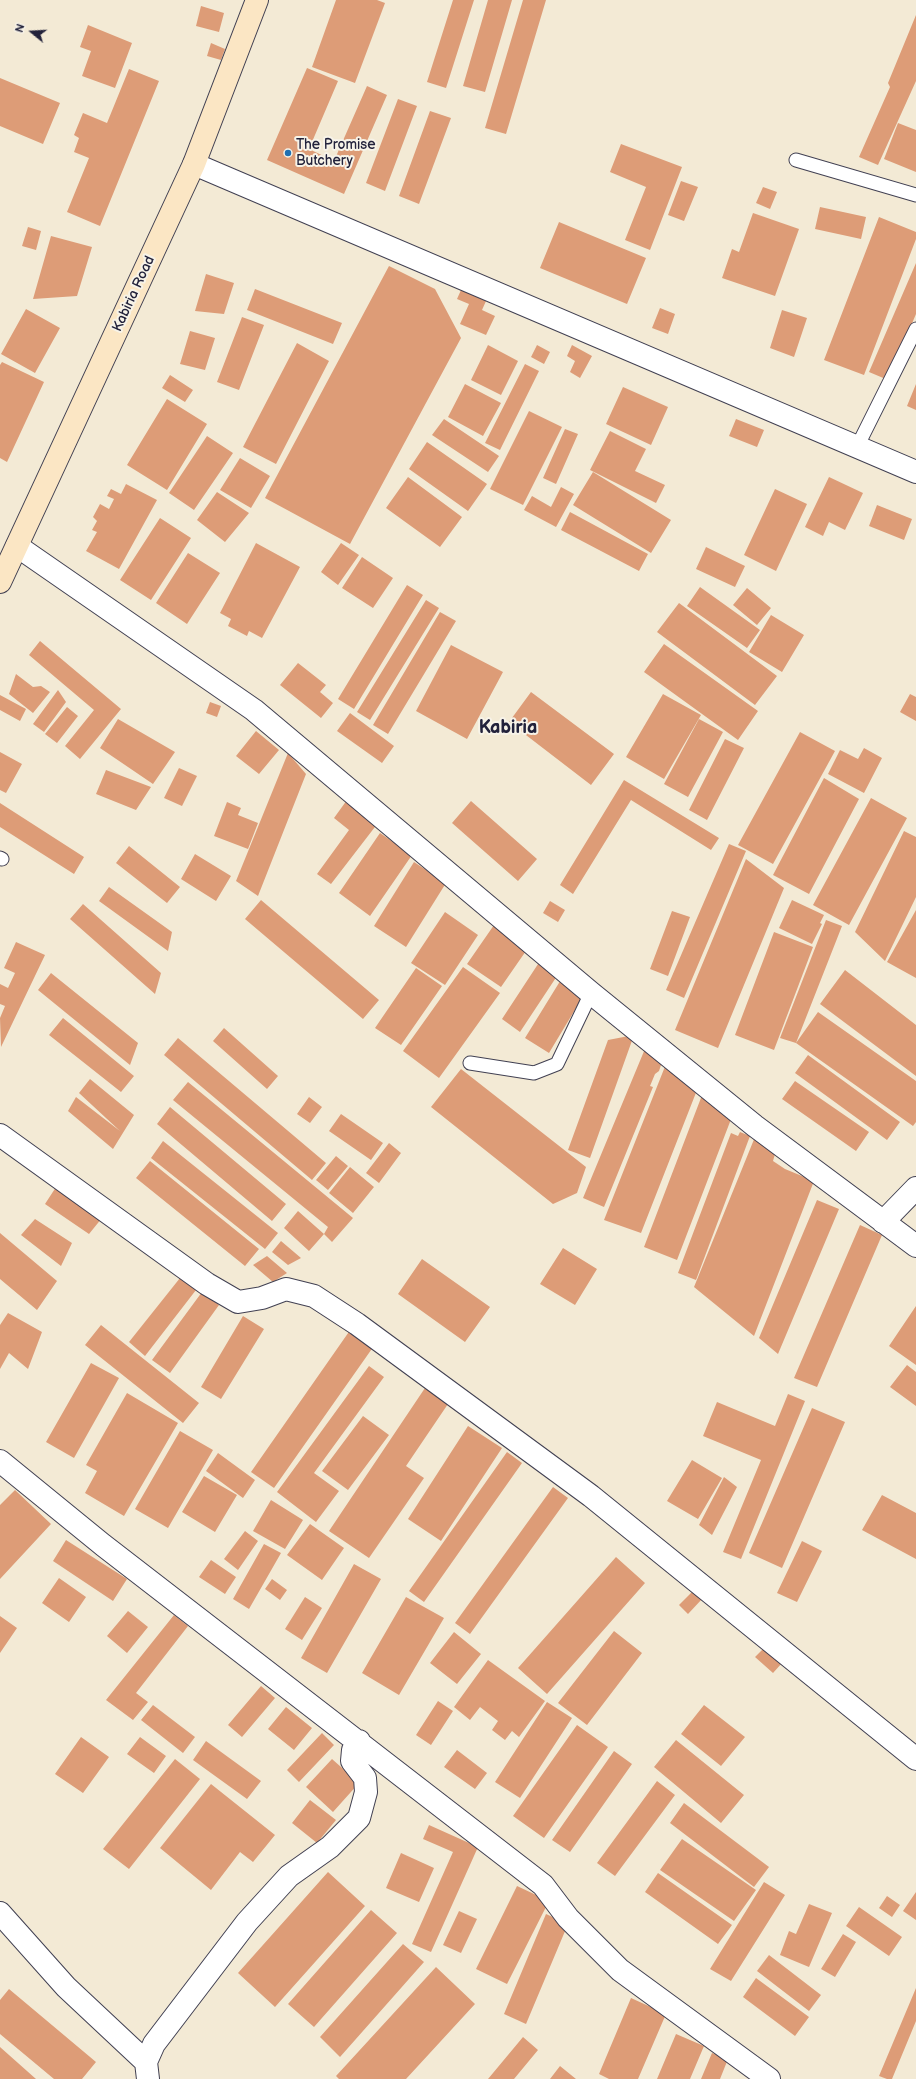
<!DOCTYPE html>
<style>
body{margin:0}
#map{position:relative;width:916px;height:2079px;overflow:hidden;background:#f3ead5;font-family:"Balsamiq Sans",sans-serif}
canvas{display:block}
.north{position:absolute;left:12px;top:12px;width:40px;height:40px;-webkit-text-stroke:3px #f7f3e8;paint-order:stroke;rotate:288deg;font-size:11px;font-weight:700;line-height:16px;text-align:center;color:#22223b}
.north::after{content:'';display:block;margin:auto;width:14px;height:18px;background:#22223b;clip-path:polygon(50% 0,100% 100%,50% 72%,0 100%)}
</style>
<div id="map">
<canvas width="916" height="2079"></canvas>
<div class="north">N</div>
</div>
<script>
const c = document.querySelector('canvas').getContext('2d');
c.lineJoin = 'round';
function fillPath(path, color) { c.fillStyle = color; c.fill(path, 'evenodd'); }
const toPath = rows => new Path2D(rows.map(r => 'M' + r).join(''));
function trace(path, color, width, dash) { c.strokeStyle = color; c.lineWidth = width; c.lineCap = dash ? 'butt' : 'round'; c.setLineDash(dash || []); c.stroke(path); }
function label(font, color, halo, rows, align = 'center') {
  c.font = font + ' "Balsamiq Sans",sans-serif'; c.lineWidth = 4; c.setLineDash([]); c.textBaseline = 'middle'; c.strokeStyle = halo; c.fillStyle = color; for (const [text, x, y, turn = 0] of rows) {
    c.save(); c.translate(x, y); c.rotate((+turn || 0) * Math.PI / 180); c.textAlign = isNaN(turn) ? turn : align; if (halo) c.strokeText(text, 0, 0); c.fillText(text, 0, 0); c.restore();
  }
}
fillPath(toPath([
 [336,0,377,0,385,3,355,83,312,67],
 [453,0,474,0,446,88,427,82],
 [488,0,512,0,485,92,463,86],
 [523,0,546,0,506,134,485,128],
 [201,6,224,13,219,32,196,26],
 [916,15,916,81,878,165,859,157,890,87,888,83],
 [88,25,132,43,115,88,82,76,91,51,80,47],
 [211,43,225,49,221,60,207,56],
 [307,68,338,81,309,149,334,161,367,86,387,95,344,194,267,160],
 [129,69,159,81,100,226,67,212,89,158,74,152,79,138,74,135,83,113,107,123],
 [0,78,60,103,43,144,0,126],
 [398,99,417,106,385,191,366,183],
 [430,111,451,118,419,204,399,196],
 [898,123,916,130,916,172,884,159],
 [621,144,682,167,650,250,625,240,646,187,610,172],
 [681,181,698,187,684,221,668,215],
 [763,187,777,192,770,209,756,203],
 [820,207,866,217,861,239,815,229],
 [753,213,799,229,775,296,722,278,732,249,739,252],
 [879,217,916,232,916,239,864,375,824,360],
 [559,222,646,258,627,304,540,268],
 [28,227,41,231,36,250,22,246],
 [51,236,92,247,77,296,33,299],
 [916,263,916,314,888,380,869,372],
 [389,266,435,289,461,338,350,544,265,498],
 [206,274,234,283,224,314,195,311],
 [255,289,342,323,333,344,247,310],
 [461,290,486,301,482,310,495,316,486,335,460,324,469,304,457,299],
 [660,308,675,314,668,334,652,328],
 [26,309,60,328,35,373,1,354],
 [782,310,807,318,794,357,770,348],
 [242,317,264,325,239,390,217,382],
 [190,331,215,338,205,370,180,364],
 [297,343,329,361,276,464,243,447],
 [488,345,518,361,501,395,471,380],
 [537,345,550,352,544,364,531,357],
 [572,345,592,356,580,378,570,372,575,361,567,356],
 [2,362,44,382,7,462,0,458,0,365],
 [525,364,539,371,500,450,485,443],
 [170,375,193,390,185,402,162,388],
 [465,384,501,403,483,436,448,417],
 [916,384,916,410,907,406],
 [623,387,668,407,651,445,606,424],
 [167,399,207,424,167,490,127,465],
 [529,411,562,427,523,505,490,489],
 [444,419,499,456,488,472,432,435],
 [736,419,764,430,757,447,729,436],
 [565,429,578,434,556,484,543,478],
 [610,431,646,449,635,471,665,485,656,503,590,470],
 [207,436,233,453,194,510,169,493],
 [427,442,487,484,468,511,409,469],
 [240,458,270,476,251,508,220,490],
 [593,472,671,520,651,553,573,505],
 [408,477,462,517,440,547,386,508],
 [829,477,863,493,845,530,829,522,823,536,805,527],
 [126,484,157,500,119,569,86,551,97,532,92,530,97,521,93,517,100,504,109,509,114,499,107,496,111,489,121,494],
 [561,487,574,494,556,527,524,510,532,496,551,507],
 [775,489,807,504,776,571,744,555],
 [217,492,249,513,225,542,197,520],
 [877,505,912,519,904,540,869,526],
 [570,512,648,554,639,571,561,530],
 [160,518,191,538,151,600,120,580],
 [256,543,300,567,262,638,249,631,247,636,228,626,231,619,220,613],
 [341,543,359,555,338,585,321,572],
 [706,547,745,566,735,587,696,569],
 [188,553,220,573,187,624,156,603],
 [362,557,393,578,373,608,342,588],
 [407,585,423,595,354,709,338,699],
 [700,587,760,630,747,648,687,606],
 [747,588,771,608,757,625,733,605],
 [426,600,439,608,370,720,357,712],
 [679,603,777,676,755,705,657,632],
 [440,612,456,621,388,734,373,725],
 [771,615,804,635,782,672,749,652],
 [40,641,121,709,80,759,65,746,94,710,29,655],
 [664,644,758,711,738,740,644,672],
 [451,645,503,672,467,739,416,711],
 [298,663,326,685,320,692,333,703,321,718,280,685],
 [16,674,33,687,41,686,50,692,33,713,9,694],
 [58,690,66,702,44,732,33,724],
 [531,692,614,754,591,785,509,722],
 [663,694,701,715,664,779,626,757],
 [910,694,916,697,916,721,900,712],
 [0,695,26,709,20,721,0,710],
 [210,702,221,706,217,717,206,713],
 [67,707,78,716,57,743,45,734],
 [350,713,394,746,382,763,337,731],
 [118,719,175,752,153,784,100,748],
 [699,719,723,732,688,797,664,784],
 [256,731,279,750,259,774,236,756],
 [800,732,835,751,773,864,738,845],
 [725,739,744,748,707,820,689,810],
 [864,748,882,758,864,793,828,774,840,750,858,759],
 [0,752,22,764,6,793,0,790],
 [288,753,306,774,258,896,236,881],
 [179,768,197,776,182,806,164,798],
 [106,770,151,787,136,810,96,794],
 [824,778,859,799,809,894,773,875],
 [624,780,719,838,711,850,631,800,573,894,560,885],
 [871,798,907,818,849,925,813,905],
 [347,800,378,823,331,884,317,874,349,830,334,818],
 [471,801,537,859,518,881,452,823],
 [227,802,241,808,238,815,258,823,248,849,214,836],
 [0,803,84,857,74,874,0,827],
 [904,831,916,837,916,897,885,961,855,932],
 [380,833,412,855,370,916,339,893],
 [729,844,746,851,684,998,666,990],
 [129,846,180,887,167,903,116,863],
 [195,854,231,876,216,901,181,879],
 [746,859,784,888,718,1048,675,1030],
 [414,862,446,883,406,947,374,926],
 [109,887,172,932,168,951,99,901],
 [261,900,379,1000,363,1019,245,919],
 [792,900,824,915,820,923,822,924,812,944,779,928],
 [550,901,565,910,558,922,543,913],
 [83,904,161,973,155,994,70,919],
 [916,910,916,978,887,962],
 [672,911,690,917,668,976,650,969],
 [445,912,478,935,445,985,411,963],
 [826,920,842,926,796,1043,780,1038],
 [494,925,528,948,501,987,467,964],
 [774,932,813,947,774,1050,735,1035],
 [16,942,45,955,1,1047,0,1018,5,1006,0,1004,0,984,8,988,15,973,4,968],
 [540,961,559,973,520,1032,502,1019],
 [463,967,500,993,439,1078,403,1051],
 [416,968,442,986,401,1045,375,1028],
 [845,970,916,1025,916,1076,820,1004],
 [51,973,138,1043,130,1065,38,990],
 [562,978,585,993,549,1053,525,1038],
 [818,1012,916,1081,916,1122,913,1126,796,1043],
 [63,1018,134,1076,121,1092,49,1035],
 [224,1028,278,1076,267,1089,213,1041],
 [634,1035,590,1158,568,1150,608,1040],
 [178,1038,326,1163,312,1180,164,1055],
 [647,1044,663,1059,659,1071,655,1074,650,1086,653,1087,604,1207,583,1198],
 [808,1055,900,1122,887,1140,795,1073],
 [666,1064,699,1085,641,1233,604,1220],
 [461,1069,586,1167,577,1193,553,1204,431,1107],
 [90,1079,134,1115,113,1149,68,1111,76,1097,120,1131,79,1093],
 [795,1081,869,1132,856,1151,782,1099],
 [188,1082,353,1218,332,1242,324,1234,328,1227,173,1100],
 [704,1090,733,1114,677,1260,644,1247],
 [309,1097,322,1107,310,1123,297,1114],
 [170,1107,286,1204,272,1221,157,1124],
 [341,1114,383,1143,371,1160,329,1131],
 [740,1132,750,1136,696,1280,678,1273,731,1133,738,1136],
 [757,1132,777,1147,773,1161,785,1169,814,1181,754,1336,694,1287],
 [163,1141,278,1233,265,1249,151,1158],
 [389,1143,401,1153,379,1183,366,1173],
 [336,1156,348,1166,328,1190,316,1180],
 [150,1161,259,1249,245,1266,136,1178],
 [350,1167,374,1187,353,1213,329,1193],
 [58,1184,102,1218,89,1234,45,1204],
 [817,1200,839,1209,778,1354,759,1338],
 [298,1211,324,1234,309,1251,284,1228],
 [35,1219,72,1243,61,1266,21,1235],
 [860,1225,882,1235,817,1387,794,1378],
 [0,1233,57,1281,37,1310,0,1279],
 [281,1241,301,1258,288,1265,272,1252],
 [563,1248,597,1269,575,1305,540,1284],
 [267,1256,287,1273,273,1282,253,1265],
 [422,1259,490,1307,465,1342,398,1294],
 [180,1278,196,1290,145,1356,129,1342],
 [202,1292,219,1305,170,1373,152,1360],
 [916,1306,916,1365,889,1346],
 [8,1313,42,1332,28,1369,9,1353,0,1369,0,1325],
 [243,1316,264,1329,221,1399,201,1387],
 [101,1325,199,1403,183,1423,85,1345],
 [353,1326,376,1343,274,1488,251,1472],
 [91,1363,119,1378,74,1458,46,1442],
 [907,1365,916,1372,916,1406,890,1387],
 [369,1366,384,1377,314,1473,339,1491,316,1522,277,1492],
 [427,1385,450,1401,406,1466,424,1478,369,1558,329,1531],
 [127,1393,178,1423,124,1516,85,1493,97,1471,86,1465],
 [788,1394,805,1401,741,1559,723,1552,761,1460,703,1436,717,1402,775,1426],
 [812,1408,845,1422,782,1568,749,1553],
 [363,1416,389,1435,348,1490,322,1471],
 [468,1426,502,1448,441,1541,408,1519],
 [180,1431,213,1450,168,1528,135,1509],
 [507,1452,522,1463,424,1602,409,1591],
 [218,1453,255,1480,243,1498,206,1471],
 [692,1460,722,1478,698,1519,667,1501],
 [204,1476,237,1495,215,1532,182,1512],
 [724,1477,737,1487,712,1535,699,1525],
 [553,1487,568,1498,470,1634,455,1623],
 [15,1490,51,1524,0,1579,0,1505],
 [882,1495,916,1513,916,1559,862,1530],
 [271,1500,303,1520,285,1549,253,1531],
 [310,1524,344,1548,322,1580,287,1555],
 [245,1531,258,1541,238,1570,224,1559],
 [66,1540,127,1579,113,1601,53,1561],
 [802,1541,822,1551,797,1602,777,1593],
 [264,1544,281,1553,249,1609,233,1599],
 [616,1557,645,1583,547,1694,518,1668],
 [211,1560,236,1577,225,1594,199,1577],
 [354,1564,381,1579,327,1673,301,1658],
 [59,1578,86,1597,69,1622,42,1603],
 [272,1579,287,1590,280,1600,265,1589],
 [695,1589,703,1598,688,1614,679,1605],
 [305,1597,322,1608,302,1640,285,1629],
 [406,1597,444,1618,399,1695,362,1673],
 [128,1611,148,1627,127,1653,107,1636],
 [174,1615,188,1626,136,1693,148,1702,133,1720,106,1700],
 [0,1616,17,1628,0,1653],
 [614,1631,642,1653,587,1725,558,1703],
 [454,1632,481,1654,457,1684,430,1663],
 [765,1647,782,1663,773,1673,755,1657],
 [488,1660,545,1701,519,1737,512,1731,505,1740,492,1730,498,1721,480,1707,470,1720,454,1707],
 [261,1686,275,1698,242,1737,228,1725],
 [438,1701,453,1711,431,1745,416,1735],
 [547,1702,572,1718,520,1798,495,1782],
 [153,1705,195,1737,183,1753,141,1720],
 [704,1705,745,1737,721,1766,681,1734],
 [286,1707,312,1728,294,1750,268,1729],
 [577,1725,608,1747,544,1838,513,1816],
 [322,1733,334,1745,299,1782,287,1770],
 [81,1737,109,1757,83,1793,55,1774],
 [140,1737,166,1756,154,1773,127,1754],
 [676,1740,744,1795,721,1823,654,1767],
 [206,1741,261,1781,247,1799,193,1760],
 [457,1750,487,1773,475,1789,444,1767],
 [614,1751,632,1764,570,1852,552,1840],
 [175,1759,200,1779,129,1869,103,1849],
 [332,1759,359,1783,333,1812,306,1787],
 [657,1781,675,1795,615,1876,597,1863],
 [211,1784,275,1835,253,1862,240,1852,211,1890,160,1848],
 [310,1800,336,1820,317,1843,292,1823],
 [684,1803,769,1867,754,1887,670,1823],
 [429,1825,478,1847,431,1952,412,1944,453,1852,423,1839],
 [682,1839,756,1890,734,1921,660,1870],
 [401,1853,434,1868,419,1902,386,1888],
 [328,1872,365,1906,275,2007,238,1973],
 [658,1873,732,1925,718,1944,645,1892],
 [764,1882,785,1895,731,1981,710,1969],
 [517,1886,549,1901,507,1984,476,1969],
 [916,1892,916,1920,903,1911],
 [887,1896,900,1905,892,1917,879,1908],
 [809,1904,832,1913,809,1967,780,1955,789,1931,796,1934],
 [859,1907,902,1937,889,1956,846,1926],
 [371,1910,397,1933,314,2027,288,2004],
 [459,1911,477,1919,461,1953,443,1945],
 [546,1914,568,1924,526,2024,504,2014],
 [843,1934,856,1942,835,1977,821,1969],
 [403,1944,424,1962,340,2057,320,2037],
 [769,1955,821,1995,809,2011,757,1971],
 [436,1967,475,2004,406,2079,339,2079,336,2076],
 [756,1978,809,2017,795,2036,743,1997],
 [916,1988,916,2021,892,2079,887,2079,879,2076],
 [9,1989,96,2062,82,2079,54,2079,0,2034,0,2000],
 [631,1998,666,2014,638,2079,609,2079,599,2074],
 [676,2034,704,2046,690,2079,657,2079],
 [523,2037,538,2050,514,2079,488,2079],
 [0,2047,36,2079,0,2079],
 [712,2053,728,2059,720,2079,701,2079],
 [560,2066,576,2079,550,2079]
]), '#dd9c77');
const service = toPath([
 [796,160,916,195],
 [857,447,916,329],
 [0,858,2,859],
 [470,1063,534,1073,557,1064,591,993]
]);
const minor = toPath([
 [194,164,916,472],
 [17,546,254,710,591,993,755,1126,916,1246],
 [0,1135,207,1284,238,1302,262,1298,286,1289,314,1296,357,1324,591,1496,916,1759],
 [883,1222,916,1188],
 [0,1461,103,1545,543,1885,568,1918,620,1970,769,2079],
 [0,1913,66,1987,146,2062],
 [148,2079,146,2062,154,2044,247,1922,289,1876,330,1847,359,1818,366,1792,365,1778,352,1761,353,1750,359,1741]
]);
const secondary = toPath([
 [0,582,194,164,257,0]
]);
trace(service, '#414052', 15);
trace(minor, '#414052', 24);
trace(secondary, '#414052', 24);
trace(service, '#fff', 13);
trace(minor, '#fff', 22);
trace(secondary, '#fbe6c4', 22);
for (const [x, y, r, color] of [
 [288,153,4,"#1f6fb2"]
]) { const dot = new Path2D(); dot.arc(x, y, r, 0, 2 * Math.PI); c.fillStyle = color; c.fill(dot); trace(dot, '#f7f3e8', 1.5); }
label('14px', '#22223b', '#f7f3e8', [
 ["The Promise",296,145],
 ["Butchery",296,161]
], 'left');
label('14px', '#22223b', '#f7f3e8', [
 ["Kabiria Road",134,294,-65]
]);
label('bold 18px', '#22223b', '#f7f3e8', [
 ["Kabiria",508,728]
]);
</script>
